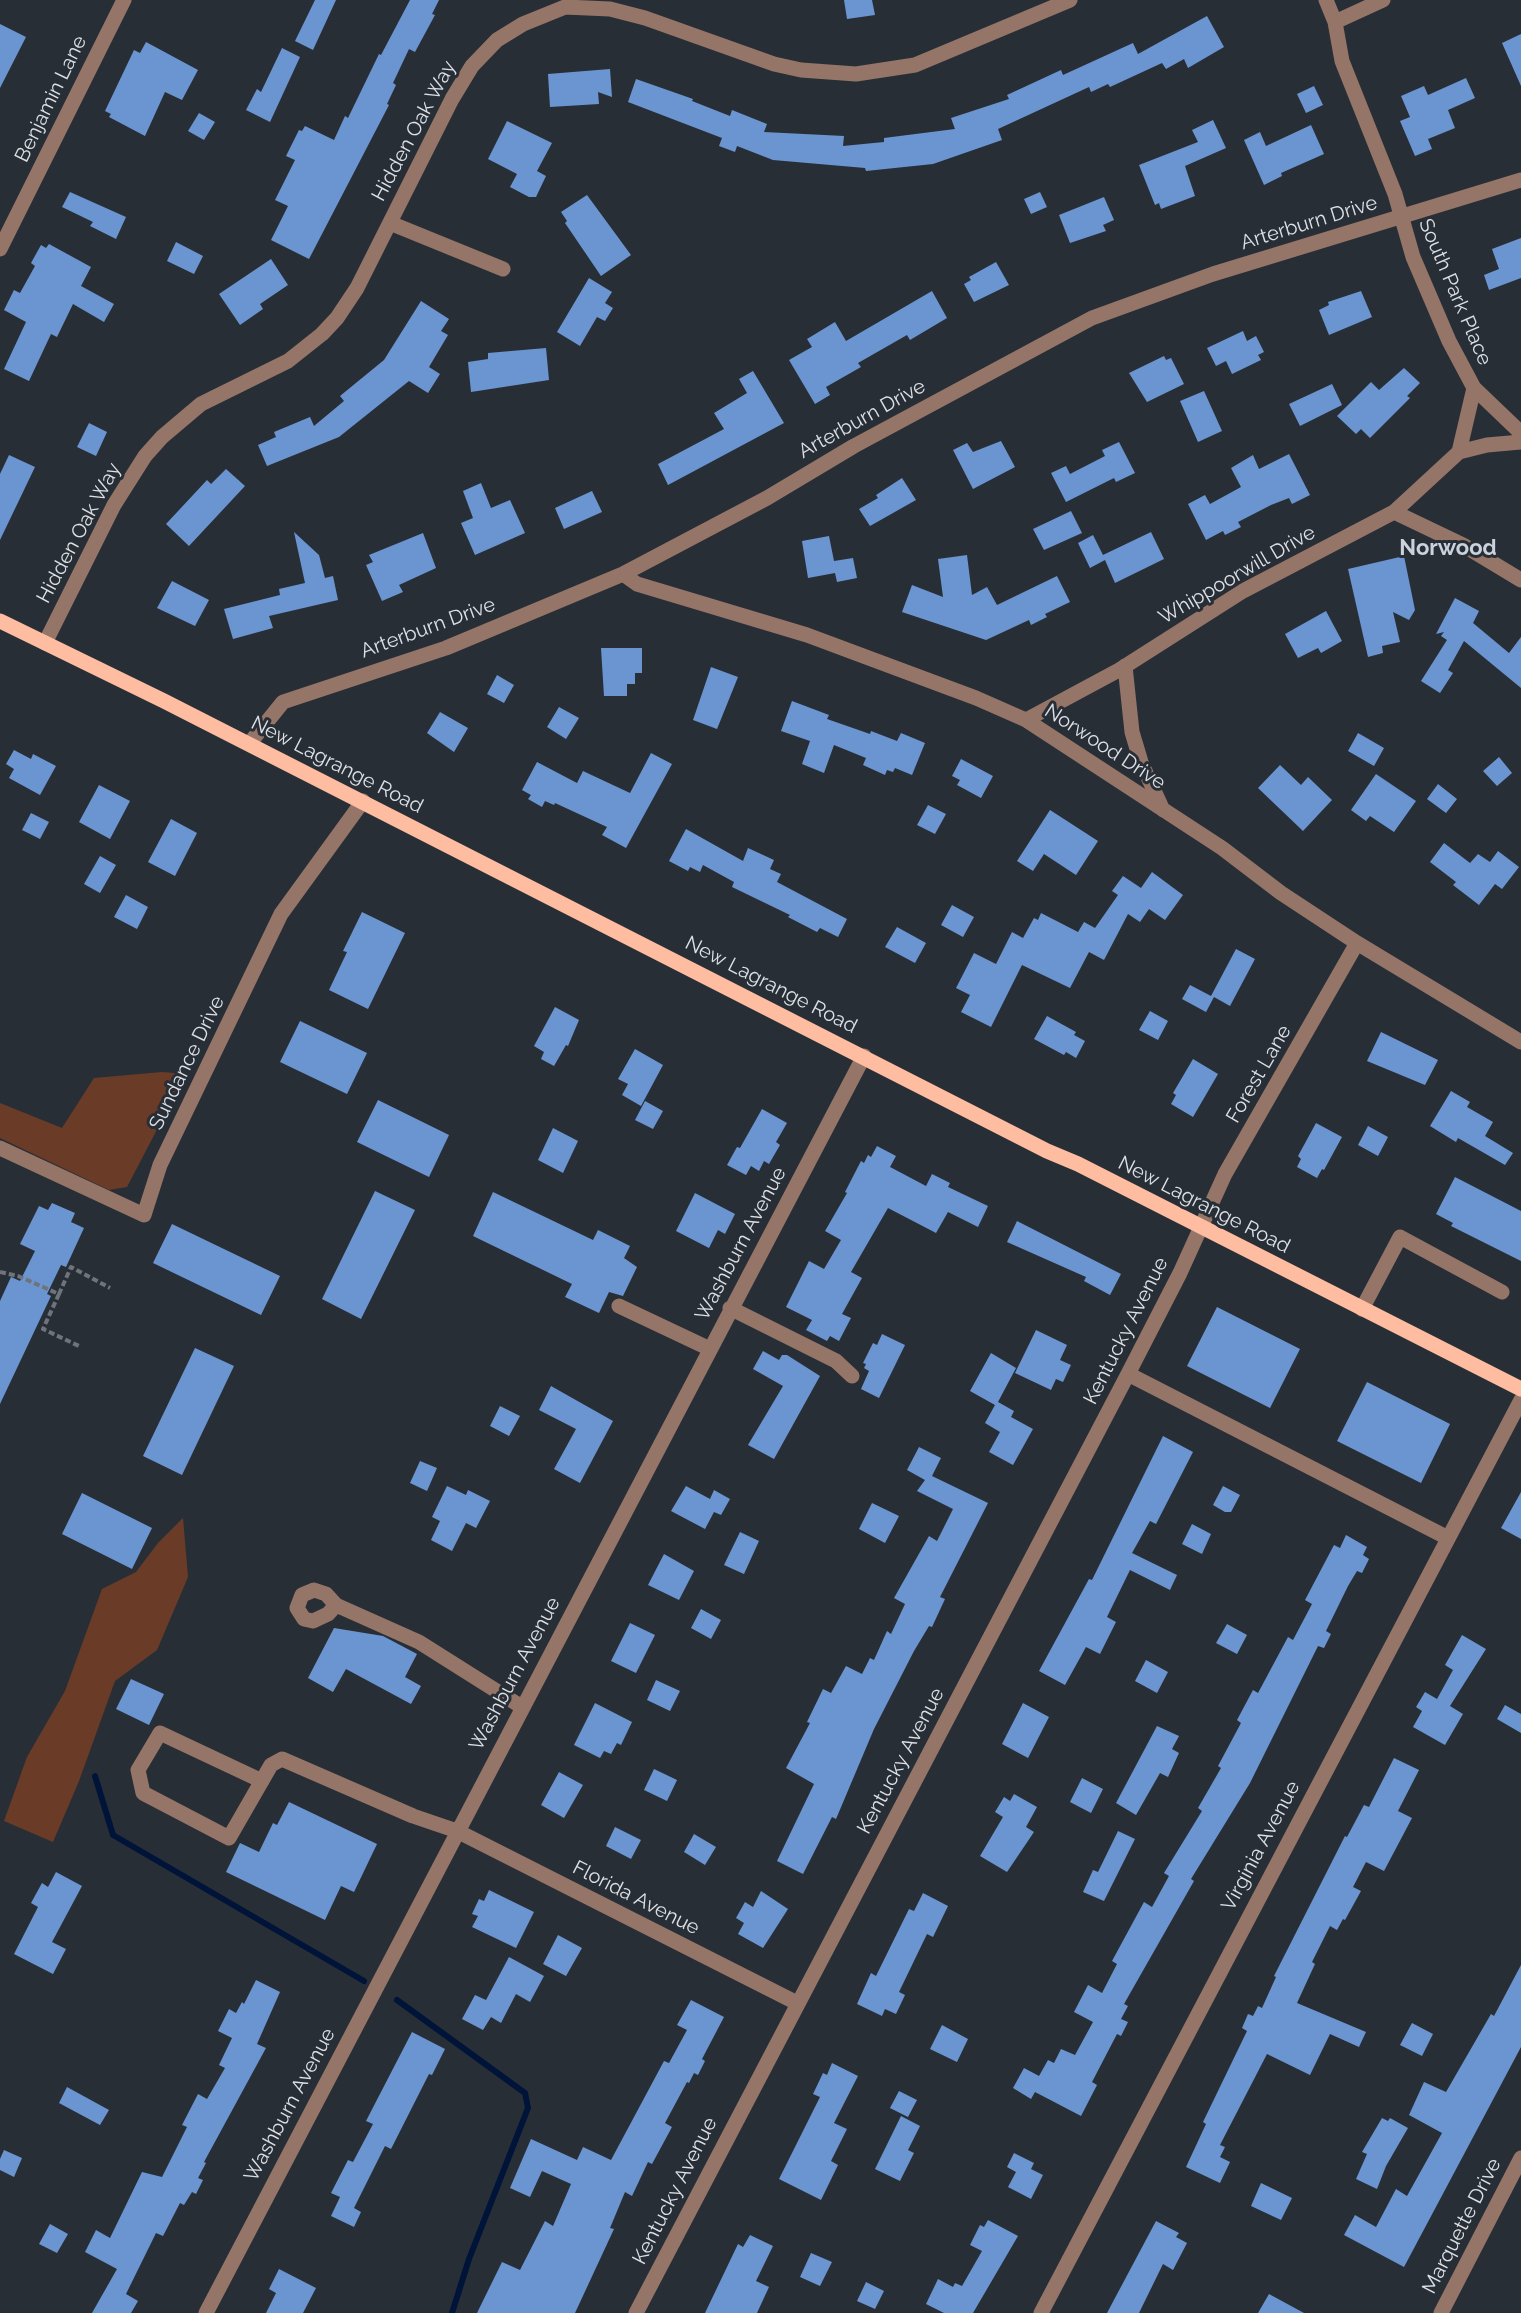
<!DOCTYPE html>
<style>
body{margin:0}
canvas{display:block;background:#282e36}
</style>
<canvas width="1521" height="2313"></canvas>
<script>
const c = document.querySelector('canvas').getContext('2d');
c.lineJoin = 'round';
function fillPath(path, color) { c.fillStyle = color; c.fill(path, 'evenodd'); }
const toPath = rows => new Path2D(rows.map(r => 'M' + r).join(''));
function trace(path, color, width, dash) { c.strokeStyle = color; c.lineWidth = width; c.lineCap = dash ? 'butt' : 'round'; c.setLineDash(dash || []); c.stroke(path); }
function label(font, color, halo, rows, align = 'center') {
  c.font = font + ' Raleway,sans-serif'; c.lineWidth = 6; c.setLineDash([]); c.textBaseline = 'middle'; c.strokeStyle = halo; c.fillStyle = color; for (const [text, x, y, turn = 0] of rows) {
    c.save(); c.translate(x, y); c.rotate((+turn || 0) * Math.PI / 180); c.textAlign = isNaN(turn) ? turn : align; if (halo) c.strokeText(text, 0, 0); c.fillText(text, 0, 0); c.restore();
  }
}
fillPath(toPath([
 [162,1072,186,1074,127,1187,109,1190,0,1138,0,1103,62,1128,94,1078],
 [183,1518,188,1577,157,1650,115,1681,79,1781,53,1842,4,1821,27,1757,65,1691,102,1589,136,1572,158,1543]
]), '#6a3b27');
trace(toPath([
 [95,1776,113,1835,364,1981],
 [397,2000,525,2093,528,2108,469,2259,452,2313]
]), '#001339', 6);
fillPath(toPath([
 [315,0,336,0,313,50,295,41],
 [410,0,439,0,432,14,435,15,415,52,409,49,393,83,396,85,387,104,389,105,309,259,271,240,288,206,275,200,295,160,286,156,299,130,302,131,305,126,334,140,345,116,348,118,379,54,381,55],
 [844,0,872,0,875,15,847,19],
 [1207,16,1224,47,1188,68,1184,59,1166,69,1162,63,1110,87,1108,84,1091,92,1089,87,998,129,1002,140,933,164,866,171,865,168,773,160,737,146,735,152,719,146,722,138,628,102,636,79,693,99,692,101,730,116,732,110,767,124,764,132,844,136,843,146,884,142,884,138,955,129,951,118,1009,99,1007,95,1061,70,1063,75,1133,43,1138,54],
 [0,24,26,37,0,88],
 [1521,34,1521,86,1502,43],
 [146,42,198,70,182,100,165,92,145,136,109,117,111,114,105,111,134,50,140,53],
 [282,48,300,57,270,122,246,110,257,89,261,92],
 [610,69,612,97,598,92,599,104,550,107,548,74],
 [1466,78,1475,98,1448,110,1455,128,1428,139,1432,149,1415,156,1400,121,1410,117,1401,96,1424,86,1428,95],
 [1314,86,1323,105,1306,113,1297,94],
 [199,113,215,122,204,140,188,131],
 [1213,120,1226,148,1185,166,1195,196,1161,209,1159,203,1155,205,1139,165,1198,142,1192,130],
 [507,121,552,143,537,171,546,176,536,197,529,197,510,187,517,174,488,159],
 [1311,125,1324,154,1281,173,1282,176,1264,185,1244,140,1260,132,1266,146],
 [70,192,126,217,116,239,90,226,93,222,62,207],
 [1040,192,1047,207,1031,214,1024,199],
 [587,195,631,255,601,276,565,223,567,221,561,212],
 [1104,197,1114,220,1103,225,1106,231,1070,243,1059,215],
 [1521,238,1521,278,1489,290,1484,275,1499,269,1492,249],
 [176,242,203,256,194,274,167,261],
 [49,244,91,267,81,286,114,304,104,322,73,304,57,337,51,334,29,381,4,369,26,322,4,310,14,290,20,293,35,266,31,263,41,245,46,248],
 [271,259,288,285,260,304,263,309,240,325,219,294],
 [996,262,1009,285,974,302,964,284,971,280,969,277],
 [589,278,612,292,605,303,613,308,605,321,597,317,580,346,557,332],
 [932,291,947,318,910,340,907,335,858,363,861,367,826,387,830,395,815,404,789,360,812,347,807,339,835,322,846,341],
 [1361,291,1372,317,1329,335,1319,310,1329,305,1328,302],
 [421,301,449,319,441,331,448,335,429,367,440,374,428,393,409,381,339,437,267,466,258,445,276,437,274,432,310,417,314,426,344,401,340,396,384,360],
 [1243,331,1247,341,1256,336,1264,352,1258,355,1261,360,1232,374,1226,361,1216,366,1207,348],
 [546,348,549,380,471,392,468,362,488,359,488,353],
 [1164,356,1166,360,1171,358,1184,384,1147,402,1129,373],
 [1404,368,1420,383,1407,396,1410,398,1370,438,1361,429,1356,434,1337,416,1371,382,1379,390],
 [753,371,784,423,668,485,658,464,724,429,714,413,747,393,739,379],
 [1332,384,1342,405,1300,426,1289,404],
 [1204,391,1222,431,1198,442,1180,401],
 [89,423,107,432,96,456,77,447],
 [1001,441,1015,467,973,489,953,450,967,443,973,452],
 [1119,442,1135,473,1116,482,1114,478,1066,502,1051,473,1066,466,1070,474,1105,456,1102,450],
 [1289,454,1310,495,1292,504,1289,498,1271,505,1238,522,1241,527,1225,535,1223,531,1206,540,1188,504,1205,495,1210,504,1241,487,1231,468,1253,455,1259,469],
 [9,455,35,467,0,540,0,474],
 [226,469,245,486,189,546,166,524,207,480,211,484],
 [902,478,916,500,870,526,859,509,878,498,876,495],
 [481,483,491,508,510,500,525,533,475,555,461,523,473,518,463,491],
 [592,491,602,512,564,529,555,508],
 [1071,511,1082,533,1044,550,1033,529],
 [294,532,319,555,325,578,333,576,338,600,269,616,273,628,233,639,224,609,280,595,279,589,305,583],
 [1151,532,1164,559,1115,583,1105,560,1090,568,1078,543,1093,535,1103,555],
 [423,533,436,568,399,585,403,592,382,601,366,565,373,562,369,555],
 [829,536,834,561,853,558,857,578,837,582,835,573,808,578,802,541],
 [967,555,972,595,987,587,997,605,1057,576,1070,602,1045,614,1047,617,1031,625,1029,620,986,640,902,612,912,585,943,597,938,559],
 [1404,556,1415,610,1409,620,1393,612,1400,642,1382,646,1383,653,1368,657,1348,569],
 [172,581,209,600,195,626,157,608],
 [1455,598,1479,611,1473,623,1509,653,1521,637,1521,688,1464,641,1448,670,1453,673,1440,693,1421,681,1447,640,1441,636,1444,632,1436,634],
 [1326,611,1342,641,1321,653,1318,648,1298,658,1285,634],
 [601,648,642,648,642,673,635,673,635,684,627,684,627,696,604,696],
 [711,667,738,677,717,729,693,720],
 [497,675,514,685,504,703,487,694],
 [792,701,829,715,827,719,870,734,871,731,897,741,901,733,925,743,912,775,895,768,893,772,887,770,885,775,863,765,866,758,834,745,824,773,802,764,810,741,781,731],
 [559,707,579,718,566,739,547,727],
 [440,712,468,728,454,752,427,733],
 [1358,733,1384,748,1374,766,1348,751],
 [14,750,31,759,33,754,56,766,40,795,9,778,14,769,6,764],
 [651,753,672,764,626,848,602,835,607,827,555,803,554,805,545,801,542,807,528,799,531,795,522,790,537,762,577,783,583,771,630,793],
 [1499,757,1512,773,1497,786,1483,771],
 [961,759,993,776,981,798,957,785,960,780,952,776],
 [1280,765,1301,785,1308,777,1332,800,1303,831,1258,788],
 [1376,774,1416,801,1394,832,1370,816,1366,821,1351,810],
 [1438,784,1457,799,1446,813,1427,799],
 [99,785,130,801,110,839,79,822],
 [928,805,946,814,935,834,917,825],
 [1050,810,1098,841,1076,875,1044,854,1033,871,1017,861],
 [31,813,49,822,40,839,22,830],
 [171,819,197,833,175,876,148,862],
 [686,829,743,861,748,848,774,860,770,869,781,874,777,882,847,919,838,937,820,928,817,932,788,917,790,915,732,887,734,882,703,865,700,872,690,867,688,871,669,861],
 [1444,843,1470,863,1478,854,1490,862,1498,851,1519,867,1502,889,1495,884,1479,905,1453,885,1456,882,1430,862],
 [100,856,116,865,100,893,84,884],
 [1152,872,1183,895,1165,920,1149,909,1140,922,1128,914,1104,960,1089,952,1070,988,1022,965,991,1027,961,1012,970,995,956,988,974,953,996,964,1012,932,1023,938,1034,918,1038,920,1041,913,1078,932,1084,922,1095,928,1118,895,1112,891,1123,876,1141,888],
 [126,895,148,907,137,929,114,917],
 [952,905,974,917,963,937,941,925],
 [362,912,405,933,368,1009,329,990,347,952,343,951],
 [897,927,926,943,915,963,885,947],
 [1236,949,1255,959,1230,1006,1214,997,1206,1012,1182,999,1190,985,1211,996],
 [555,1007,579,1020,568,1046,566,1045,554,1066,541,1059,544,1052,534,1046],
 [1150,1011,1168,1021,1158,1040,1139,1030],
 [1047,1016,1076,1032,1074,1035,1085,1041,1076,1058,1066,1052,1064,1055,1034,1039],
 [300,1021,367,1053,347,1094,280,1062],
 [1381,1032,1438,1060,1425,1085,1367,1061],
 [635,1049,663,1065,641,1106,622,1095,628,1084,618,1079],
 [1193,1059,1218,1074,1193,1117,1171,1104,1176,1095,1173,1093],
 [1451,1091,1470,1102,1467,1107,1493,1122,1485,1136,1513,1153,1505,1165,1458,1138,1456,1142,1430,1126],
 [378,1100,449,1135,429,1177,357,1142],
 [645,1101,663,1111,653,1129,635,1120],
 [762,1109,787,1123,776,1142,780,1145,769,1164,764,1161,759,1171,751,1166,746,1175,727,1165,737,1147,740,1148],
 [1316,1123,1342,1137,1324,1170,1322,1169,1317,1178,1297,1167,1301,1159,1298,1156],
 [1368,1126,1388,1137,1378,1156,1358,1145],
 [553,1128,578,1141,563,1173,538,1160],
 [877,1146,896,1156,890,1167,892,1168,926,1186,932,1174,950,1183,948,1187,988,1206,978,1227,948,1212,936,1233,888,1208,851,1272,862,1278,842,1314,851,1318,839,1341,830,1336,827,1341,806,1330,812,1320,786,1307,809,1261,824,1269,841,1240,825,1231,847,1193,845,1192,861,1161,864,1163,868,1155,871,1157],
 [1455,1177,1521,1211,1521,1261,1451,1226,1453,1223,1436,1214],
 [375,1191,415,1210,361,1319,322,1299],
 [493,1192,593,1240,598,1230,630,1246,624,1258,637,1267,623,1296,609,1292,599,1313,565,1297,572,1284,473,1236],
 [695,1193,735,1214,725,1234,718,1230,709,1248,676,1231],
 [52,1203,75,1213,71,1222,84,1228,66,1267,61,1265,47,1294,51,1296,0,1404,0,1301,11,1277,20,1281,35,1251,20,1244,39,1206,48,1210],
 [1017,1221,1121,1274,1110,1295,1084,1281,1086,1277,1007,1242],
 [172,1224,280,1276,261,1315,153,1263],
 [1217,1307,1300,1349,1270,1408,1187,1366],
 [1036,1330,1067,1345,1060,1360,1071,1365,1063,1382,1056,1379,1051,1390,1015,1373],
 [882,1334,905,1345,879,1398,861,1389,869,1371,864,1368,866,1364,863,1363,873,1343,877,1345],
 [195,1348,234,1366,182,1475,143,1456],
 [763,1351,779,1360,782,1355,787,1355,820,1376,774,1459,748,1445,783,1386,753,1369],
 [991,1353,1016,1368,998,1402,1014,1411,1011,1417,1033,1429,1013,1465,989,1452,1000,1432,985,1423,995,1405,970,1391],
 [1367,1382,1450,1424,1421,1483,1337,1441],
 [551,1386,613,1421,580,1483,554,1469,576,1429,539,1410],
 [500,1406,520,1416,509,1436,490,1426],
 [1163,1436,1193,1452,1156,1524,1150,1521,1132,1553,1177,1575,1170,1590,1130,1570,1107,1617,1116,1622,1100,1654,1086,1647,1065,1685,1039,1671,1089,1579,1092,1580],
 [919,1447,941,1458,932,1476,988,1503,940,1597,945,1599,932,1627,929,1626,914,1651,874,1729,836,1819,832,1817,803,1874,777,1861,814,1784,786,1768,810,1723,807,1722,823,1689,831,1693,846,1666,862,1674,870,1658,874,1660,887,1631,891,1634,905,1604,894,1598,929,1536,937,1541,953,1509,917,1491,925,1480,907,1470],
 [420,1461,437,1468,427,1491,410,1483],
 [447,1486,466,1495,468,1490,490,1501,476,1528,466,1523,452,1551,431,1540,440,1521,432,1517],
 [686,1486,710,1499,714,1490,730,1499,721,1515,714,1512,705,1529,671,1511],
 [1223,1486,1240,1495,1231,1512,1225,1512,1213,1505],
 [1521,1492,1521,1539,1501,1528],
 [82,1493,152,1528,132,1569,62,1534],
 [872,1503,899,1516,885,1543,859,1529],
 [1192,1524,1211,1534,1202,1554,1182,1544],
 [740,1532,759,1541,744,1574,724,1565],
 [1346,1535,1367,1547,1363,1555,1369,1559,1362,1573,1357,1571,1348,1586,1326,1631,1331,1634,1324,1648,1318,1646,1250,1783,1191,1879,1194,1881,1124,2004,1128,2006,1121,2019,1128,2022,1121,2036,1117,2034,1092,2082,1097,2085,1081,2116,1035,2092,1031,2099,1013,2088,1024,2068,1039,2076,1048,2060,1054,2063,1061,2049,1075,2055,1093,2022,1074,2012,1088,1985,1102,1993,1117,1964,1112,1961,1144,1902,1152,1907,1169,1876,1164,1873,1202,1811,1198,1808,1221,1768,1218,1766,1241,1723,1237,1720,1253,1690,1258,1693,1288,1637,1293,1640,1312,1604,1305,1600,1334,1545,1340,1548],
 [664,1554,694,1571,679,1600,648,1585],
 [701,1609,721,1620,711,1639,691,1628],
 [630,1623,655,1635,636,1673,611,1661],
 [1227,1624,1247,1635,1237,1654,1216,1643],
 [334,1628,383,1636,417,1654,405,1677,421,1686,411,1704,346,1669,333,1692,308,1678],
 [1462,1635,1486,1649,1450,1706,1463,1714,1445,1745,1413,1727,1422,1711,1416,1707,1425,1692,1437,1699,1453,1670,1445,1665],
 [1146,1660,1168,1672,1157,1693,1135,1681],
 [131,1679,164,1694,149,1725,116,1709],
 [656,1680,680,1691,670,1711,647,1700],
 [595,1703,632,1722,621,1745,617,1743,611,1754,604,1751,600,1758,574,1745],
 [1023,1703,1049,1717,1028,1758,1002,1744],
 [1505,1705,1521,1714,1521,1733,1497,1719],
 [1157,1726,1179,1736,1172,1749,1179,1753,1168,1777,1160,1773,1136,1815,1116,1803],
 [1394,1758,1419,1770,1398,1811,1412,1818,1384,1871,1366,1862,1353,1887,1361,1891,1345,1920,1343,1919,1337,1930,1330,1926,1312,1962,1315,1964,1297,2003,1366,2032,1359,2047,1330,2034,1310,2075,1267,2054,1220,2145,1225,2147,1220,2157,1230,2162,1220,2183,1186,2167,1206,2124,1203,2122,1247,2031,1242,2028,1248,2014,1253,2016,1258,2006,1262,2008,1276,1977,1274,1976,1345,1836,1347,1837,1364,1805,1369,1807],
 [654,1769,677,1780,667,1801,644,1790],
 [559,1772,583,1785,564,1818,541,1805],
 [1082,1778,1103,1789,1091,1813,1070,1802],
 [1014,1794,1037,1807,1026,1827,1034,1832,1007,1872,980,1856,1003,1817,995,1812,1004,1797,1010,1801],
 [289,1802,377,1844,354,1892,341,1886,325,1920,226,1872,240,1843,259,1852,273,1823,277,1825],
 [615,1827,641,1840,631,1859,606,1846],
 [1118,1831,1135,1839,1104,1901,1083,1892,1093,1870,1098,1872],
 [694,1834,716,1847,705,1865,684,1852],
 [56,1872,82,1886,52,1942,66,1949,53,1974,14,1954,38,1907,31,1903,42,1883,48,1887],
 [489,1890,534,1912,516,1948,472,1927,478,1916,472,1914,479,1899,484,1901],
 [761,1891,788,1909,763,1948,738,1934,744,1923,736,1918,745,1902,753,1907],
 [923,1893,948,1906,933,1937,927,1934,899,1992,905,1995,896,2014,885,2009,882,2016,857,2004,871,1973,876,1976,909,1909,914,1911],
 [558,1935,582,1948,566,1976,543,1964],
 [509,1957,544,1976,530,2002,516,1994,501,2023,491,2017,483,2030,462,2019,475,1995,486,2000],
 [1521,1965,1521,2047,1404,2267,1344,2235,1355,2215,1376,2227,1396,2189,1407,2196,1442,2133,1409,2115,1424,2082,1446,2092,1491,2014,1494,2016],
 [256,1980,280,1992,257,2044,266,2048,204,2162,206,2163,198,2178,203,2180,196,2194,192,2192,184,2205,180,2203,163,2236,156,2233,126,2294,138,2301,131,2313,92,2313,117,2269,85,2252,96,2230,110,2238,142,2172,162,2177,187,2127,182,2125,198,2094,207,2099,225,2068,219,2065,232,2038,218,2031,229,2009,236,2013,242,2002,244,2004],
 [691,2000,724,2017,702,2059,705,2061,698,2075,694,2073,689,2083,687,2082,665,2123,672,2127,652,2164,648,2162,632,2196,625,2192,610,2228,614,2229,575,2313,477,2313,502,2262,520,2270,545,2221,553,2226,571,2184,542,2171,530,2197,510,2188,531,2139,577,2160,583,2147,611,2160,664,2061,669,2063,687,2030,677,2025],
 [1412,2023,1433,2034,1422,2056,1400,2045],
 [942,2025,968,2039,957,2062,930,2049],
 [412,2032,445,2049,432,2075,429,2074,391,2149,385,2146,354,2208,361,2212,354,2227,331,2216,340,2197,331,2193,348,2160,353,2162,373,2124,366,2121],
 [832,2063,858,2076,834,2123,847,2129,831,2161,838,2165,821,2200,779,2179,820,2097,813,2094,823,2073,827,2075],
 [67,2087,109,2110,100,2125,59,2103],
 [899,2091,917,2100,908,2117,890,2108],
 [901,2116,920,2126,908,2150,914,2153,900,2181,875,2169],
 [1382,2118,1388,2121,1390,2118,1408,2128,1386,2166,1377,2189,1356,2179,1367,2154,1362,2152],
 [4,2150,22,2158,14,2177,0,2170,0,2159],
 [1014,2153,1034,2163,1031,2169,1043,2175,1031,2199,1008,2187,1016,2172,1007,2167],
 [1261,2183,1292,2198,1281,2220,1251,2206],
 [988,2220,1018,2236,973,2313,944,2313,926,2304,938,2279,953,2287,955,2283,962,2286,982,2251,970,2245,980,2225,984,2227],
 [1156,2221,1179,2233,1176,2237,1187,2243,1173,2270,1163,2264,1139,2313,1107,2313],
 [50,2224,68,2234,57,2253,39,2244],
 [750,2235,773,2246,756,2281,769,2287,757,2313,705,2313,738,2244,743,2247],
 [811,2253,832,2262,820,2286,800,2277],
 [279,2269,316,2288,303,2313,266,2313,276,2293,269,2289],
 [866,2282,884,2291,875,2309,857,2301],
 [1269,2294,1304,2313,1258,2313]
]), '#6b95d1');
trace(toPath([
 [0,1272,18,1276,59,1294,71,1267,110,1288],
 [59,1294,43,1329,81,1347]
]), '#6f747c', 4, [6, 3]);
trace(toPath([
 [1326,0,1335,22,1383,0],
 [1335,22,1342,61,1395,194,1413,257,1449,341,1474,388,1521,433],
 [390,223,503,269],
 [0,249,124,0],
 [1459,452,1474,388],
 [1394,512,1463,545,1521,580],
 [623,574,637,584,807,635,976,698,1026,720,1222,848,1281,893,1357,943,1521,1042],
 [45,643,114,505,145,456,162,437,201,404,288,361,322,334,337,318,357,288,452,99,472,66,497,40,523,24,565,7,610,9,645,18,774,64,801,70,856,74,915,65,1070,0],
 [1125,666,1132,732,1141,762,1163,810],
 [1026,720,1119,670,1243,591,1394,512,1459,452,1487,445,1521,442],
 [249,744,283,702,446,648,623,574,767,498,854,446,1092,318,1213,274,1521,180],
 [0,1148,144,1215,160,1165,281,914,363,801],
 [619,1306,710,1349],
 [730,1308,836,1361,852,1376],
 [1362,1309,1400,1237,1502,1292],
 [1128,1374,1448,1538],
 [336,1605,328,1614,313,1621,304,1619,297,1608,302,1595,314,1590,326,1594,336,1605,419,1642,522,1707],
 [262,1781,160,1733,138,1770,143,1793,229,1838,271,1765,282,1759,413,1816,457,1831,797,2003],
 [206,2313,864,1056],
 [636,2313,1128,1374,1180,1273,1225,1174,1357,943],
 [1041,2313,1521,1400],
 [1441,2313,1521,2158]
]), '#957568', 15);
trace(toPath([
 [0,621,164,701,1047,1151,1078,1164,1521,1389]
]), '#febca0', 15);
label('20px', '#dde1e7', '#282e36', [
 ["Benjamin Lane",51,99,-64],
 ["Hidden Oak Way",414,131,-62],
 ["Arterburn Drive",1309,223,-17],
 ["South Park Place",1455,292,67],
 ["Arterburn Drive",862,419,-29],
 ["Hidden Oak Way",79,533,-62],
 ["Whippoorwill Drive",1237,575,-30],
 ["Arterburn Drive",428,628,-20],
 ["Norwood Drive",1105,747,33],
 ["New Lagrange Road",337,765,27],
 ["New Lagrange Road",771,985,27],
 ["Sundance Drive",187,1063,-64],
 ["Forest Lane",1259,1074,-60],
 ["New Lagrange Road",1204,1205,27],
 ["Washburn Avenue",741,1244,-62],
 ["Kentucky Avenue",1126,1331,-63],
 ["Washburn Avenue",515,1674,-62],
 ["Kentucky Avenue",901,1761,-62],
 ["Virginia Avenue",1261,1846,-62],
 ["Florida Avenue",636,1898,27],
 ["Washburn Avenue",290,2105,-62],
 ["Kentucky Avenue",675,2191,-63],
 ["Marquette Drive",1462,2226,-63]
]);
label('bold 22px', '#cad2dd', '#282e36', [
 ["Norwood",1448,548]
]);
</script>
